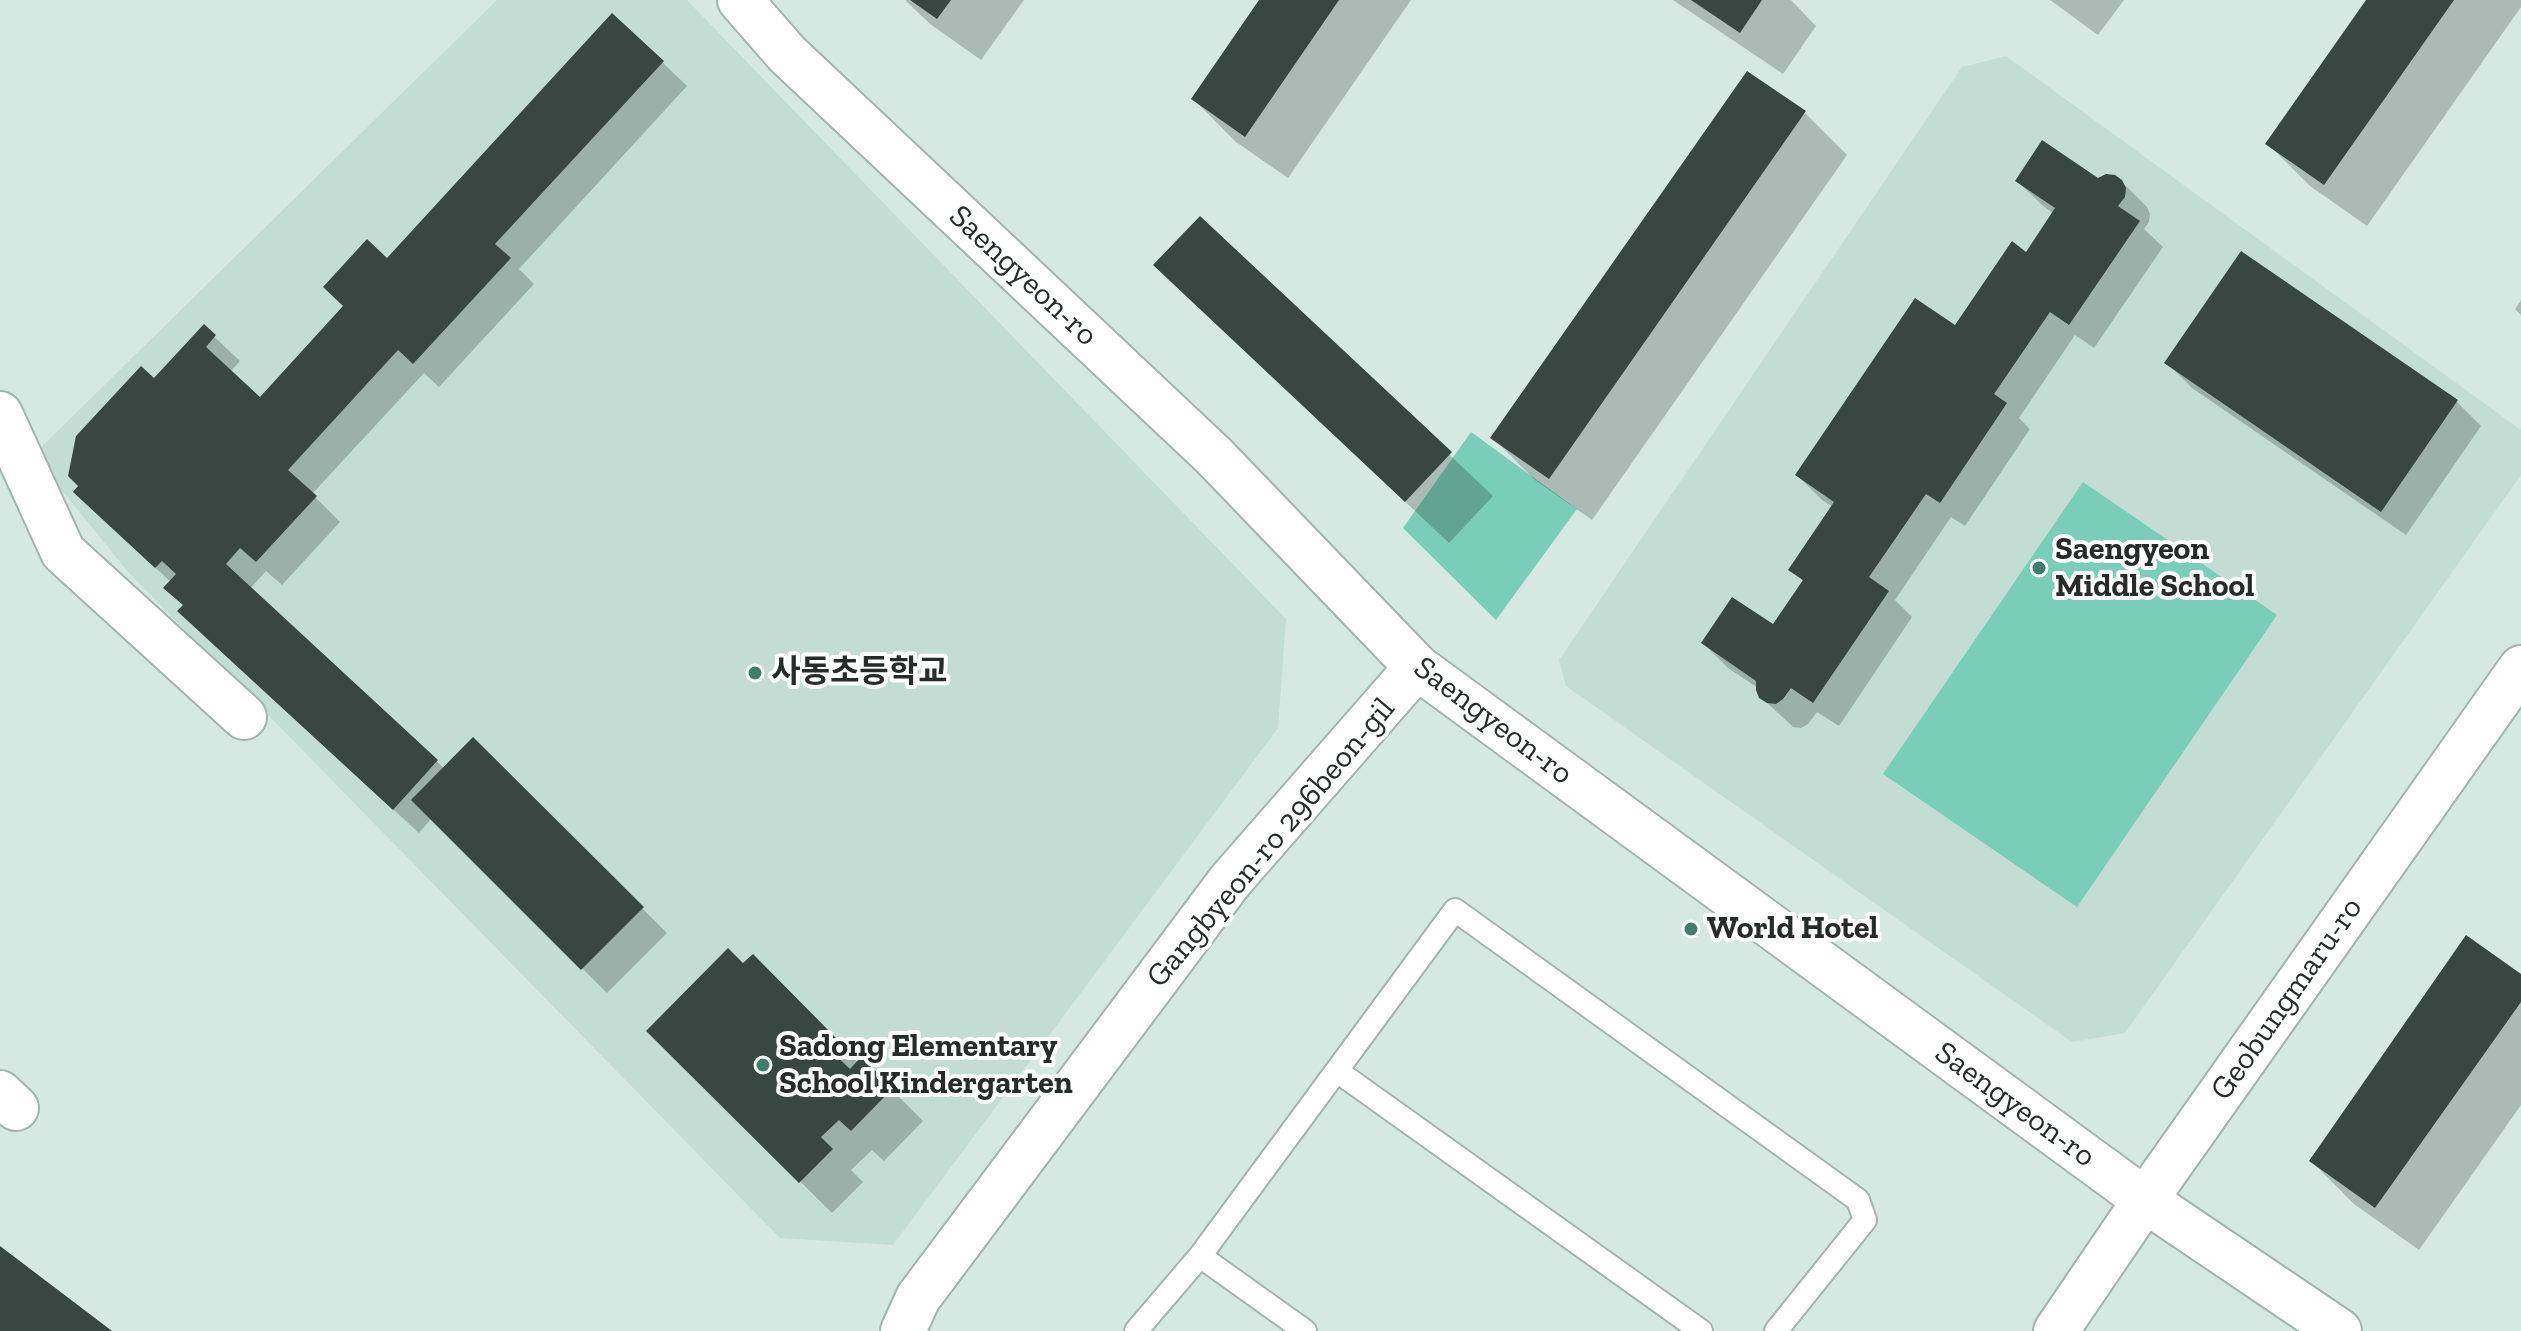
<!DOCTYPE html>
<meta charset="utf-8">
<style>
body{margin:0}
canvas{display:block;background:#d5e8e1}
</style>
<canvas width="2521" height="1331"></canvas>
<script>
const c = document.querySelector('canvas').getContext('2d');
c.lineJoin = 'round';
function fillPath(path, color) { c.fillStyle = color; c.fill(path, 'evenodd'); }
const toPath = rows => new Path2D(rows.map(r => 'M' + r).join(''));
function trace(path, color, width, dash) { c.strokeStyle = color; c.lineWidth = width; c.lineCap = dash ? 'butt' : 'round'; c.setLineDash(dash || []); c.stroke(path); }
function label(font, color, halo, rows, align = 'center') {
  c.font = font + ' "Zilla Slab","Noto Sans KR",serif'; c.lineWidth = 8; c.setLineDash([]); c.textBaseline = 'middle'; c.strokeStyle = halo; c.fillStyle = color; for (const [text, x, y, turn = 0] of rows) {
    c.save(); c.translate(x, y); c.rotate((+turn || 0) * Math.PI / 180); c.textAlign = isNaN(turn) ? turn : align; if (halo) c.strokeText(text, 0, 0); c.fillText(text, 0, 0); c.restore();
  }
}
fillPath(toPath([
 [497,0,687,0,1286,619,1278,728,893,1245,780,1238,129,573,33,455],
 [2006,56,2521,430,2521,475,2125,1033,2072,1042,1566,686,1559,660,1962,67]
]), '#c3ddd5');
fillPath(toPath([
 [1471,432,1577,509,1496,620,1403,528],
 [2083,482,2277,615,2077,907,1883,774]
]), '#7acdb6');
fillPath(toPath([
 [905,0,1024,0,981,60,930,24],
 [1262,0,1411,0,1288,178,1236,142,1193,99],
 [1673,0,1791,0,1816,26,1783,74],
 [2050,0,2124,0,2098,35],
 [2368,0,2521,0,2521,7,2367,226,2310,186,2268,144],
 [662,62,687,86,519,269,534,284,439,387,424,373,312,494,340,522,282,585,266,571,250,589,445,769,473,740,667,933,607,993,432,818,419,833,204,636,184,606,165,588,171,582,100,517,81,486,154,380,204,327,240,361,230,372,260,399,387,261],
 [1805,113,1847,155,1592,520,1535,480,1493,438],
 [2098,180,2121,181,2147,207,2150,214,2149,222,2144,229,2163,247,2094,348,2075,335,2019,418,2030,429,1965,526,1951,517,1895,600,1912,617,1839,726,1817,712,1808,724,1801,728,1793,727,1761,697,1758,688,1728,668,1703,643,1773,627,1804,582,1791,570,1833,507,1822,500,1797,475,1955,328,2027,254,2054,214,2042,205,2017,181],
 [1200,218,1493,496,1449,543,1199,307],
 [2521,300,2521,315,2515,309],
 [2167,363,2457,402,2481,426,2406,535,2192,388],
 [753,957,859,1063,862,1060,923,1121,884,1161,872,1150,851,1170,863,1182,832,1213,649,1031,743,966],
 [2521,977,2521,1105,2419,1250,2354,1204,2311,1161]
]), '#0003');
fillPath(toPath([
 [910,0,951,0,937,19],
 [1259,0,1339,0,1245,137,1191,99],
 [1691,0,1762,0,1740,33],
 [2366,0,2454,0,2324,185,2265,144],
 [612,13,664,61,495,244,511,258,413,364,398,350,288,470,317,496,256,562,240,548,226,564,438,760,393,810,177,611,183,605,163,588,176,574,162,561,155,568,73,492,78,486,68,476,76,436,141,366,154,378,204,324,216,335,206,347,260,397,343,306,323,287,367,239,387,258],
 [1747,71,1806,111,1549,479,1490,438],
 [2042,140,2098,178,2106,174,2115,175,2122,180,2126,188,2125,197,2118,206,2140,221,2069,325,2050,312,1994,394,2007,403,1940,503,1926,494,1869,577,1889,591,1813,703,1791,688,1783,699,1776,704,1767,703,1759,698,1756,690,1756,681,1701,643,1732,597,1773,624,1803,580,1788,570,1834,502,1795,475,1915,298,1955,325,2012,241,2026,252,2055,208,2015,181],
 [1200,216,1452,452,1405,502,1153,265],
 [2241,251,2458,400,2381,512,2164,363],
 [473,737,644,907,581,970,411,800],
 [2466,935,2521,974,2521,1002,2375,1208,2309,1161],
 [728,948,743,963,753,954,836,1038,827,1047,850,1069,861,1057,893,1088,851,1131,839,1120,821,1137,833,1149,799,1183,646,1031],
 [0,1246,112,1331,0,1331]
]), '#384742');
const lane = toPath([
 [1337,1071,1701,1331],
 [1200,1256,1305,1331],
 [1136,1331,1200,1256,1455,910,1858,1200,1865,1220,1776,1331]
]);
const street = toPath([
 [0,414,63,552,244,717],
 [0,1093,16,1108],
 [903,1331,918,1298,1230,881,1417,667]
]);
const secondary = toPath([
 [740,0,787,54,1214,456,1417,667,2145,1200,2339,1331],
 [2056,1331,2145,1200,2521,668]
]);
trace(lane, '#a2b4ae', 26);
trace(street, '#a2b4ae', 48);
trace(secondary, '#a2b4ae', 48);
trace(lane, '#fff', 22);
trace(street, '#fff', 44);
trace(secondary, '#fff', 44);
for (const [x, y, r, color] of [
 [2039,568,8,"#3e7e6d"],
 [755,673,8,"#3e7e6d"],
 [1691,929,8,"#3e7e6d"],
 [763,1065,8,"#3e7e6d"]
]) { const dot = new Path2D(); dot.arc(x, y, r, 0, 2 * Math.PI); c.fillStyle = color; c.fill(dot); trace(dot, '#fff', 3); }
label('32px', '#252c2a', '#fff', [
 ["Saengyeon-ro",1023,276,43],
 ["Saengyeon-ro",1493,721,37],
 ["Gangbyeon-ro 296beon-gil",1271,843,-50],
 ["Geobungmaru-ro",2287,999,-55],
 ["Saengyeon-ro",2015,1105,36]
]);
label('bold 32px', '#252c2a', '#fff', [
 ["Saengyeon",2055,550],
 ["Middle School",2055,587],
 ["사동초등학교",771,673],
 ["World Hotel",1707,929],
 ["Sadong Elementary",779,1047],
 ["School Kindergarten",779,1084]
], 'left');
</script>
